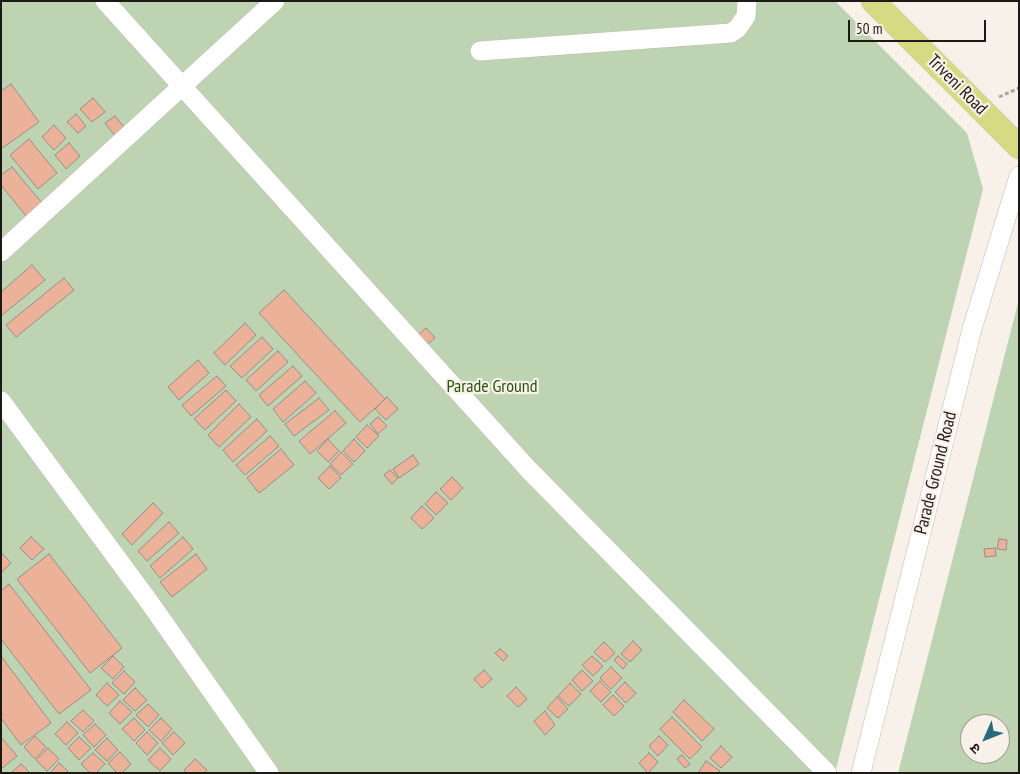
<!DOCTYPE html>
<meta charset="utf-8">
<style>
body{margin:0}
#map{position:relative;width:1020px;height:774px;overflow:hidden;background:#f8f1e9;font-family:"PT Sans Narrow","Noto Sans Devanagari",sans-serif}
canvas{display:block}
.frame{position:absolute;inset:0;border:2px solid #1c1916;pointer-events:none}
.north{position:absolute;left:960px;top:714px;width:50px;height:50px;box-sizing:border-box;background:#f8f1e9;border:1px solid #a09b95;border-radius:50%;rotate:226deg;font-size:14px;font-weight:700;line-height:20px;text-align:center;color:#1c1916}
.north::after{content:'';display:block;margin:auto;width:18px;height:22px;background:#286b7d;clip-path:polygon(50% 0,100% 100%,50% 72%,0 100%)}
.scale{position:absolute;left:848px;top:20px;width:138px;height:22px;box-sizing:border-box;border:2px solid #1c1916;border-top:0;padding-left:6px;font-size:15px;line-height:18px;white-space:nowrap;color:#1c1916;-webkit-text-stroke:4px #f8f1e9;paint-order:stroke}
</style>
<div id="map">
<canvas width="1020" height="774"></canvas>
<div class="frame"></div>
<div class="north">उ</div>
<div class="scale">50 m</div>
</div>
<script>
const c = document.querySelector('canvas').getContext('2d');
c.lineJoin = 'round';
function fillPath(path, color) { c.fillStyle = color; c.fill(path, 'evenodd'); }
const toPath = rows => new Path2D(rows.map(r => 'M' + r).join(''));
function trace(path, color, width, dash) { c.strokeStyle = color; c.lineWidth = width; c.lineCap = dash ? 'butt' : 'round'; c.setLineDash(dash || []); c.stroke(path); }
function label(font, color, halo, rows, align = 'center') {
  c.font = font + ' "PT Sans Narrow",sans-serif'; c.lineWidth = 4.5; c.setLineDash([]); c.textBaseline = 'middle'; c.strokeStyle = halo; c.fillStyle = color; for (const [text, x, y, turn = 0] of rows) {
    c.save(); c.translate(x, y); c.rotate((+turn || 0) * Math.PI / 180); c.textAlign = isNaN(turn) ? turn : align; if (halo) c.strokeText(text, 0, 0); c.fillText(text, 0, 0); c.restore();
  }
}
fillPath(toPath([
 [1,1,835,1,967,133,983,189,835,773,1,773],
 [1019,299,1019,773,898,773],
 [970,724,1000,724,1000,754,970,754]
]), '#bdd3b2');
const building = toPath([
 [11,84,39,122,1,149,1,91,11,84],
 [93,98,105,112,92,122,80,109,93,98],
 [76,114,86,126,78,133,67,122,76,114],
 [115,116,132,137,122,145,105,123,115,116],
 [54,125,66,138,54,150,42,137,54,125],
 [29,139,57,173,38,189,10,155,29,139],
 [69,143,80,156,66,169,55,155,69,143],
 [12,167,46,208,30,221,1,185,1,175,12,167],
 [32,265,45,280,1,316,1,292,32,265],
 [64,278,74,290,16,337,6,325,64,278],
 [284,290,385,399,360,422,259,313,284,290],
 [245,323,256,335,225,365,214,353,245,323],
 [426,328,435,338,424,347,416,337,426,328],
 [262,337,273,349,242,378,230,366,262,337],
 [278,351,288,362,256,391,246,380,278,351],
 [198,360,209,373,179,400,168,387,198,360],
 [293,366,302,376,268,406,259,395,293,366],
 [217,376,226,386,191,416,182,405,217,376],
 [305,381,316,393,283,422,273,409,305,381],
 [226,390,236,401,205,430,194,419,226,390],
 [387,397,398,409,386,420,375,409,387,397],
 [319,398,329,410,294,436,285,424,319,398],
 [239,404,251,417,219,447,208,435,239,404],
 [335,411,346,423,310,454,299,441,335,411],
 [378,417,387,426,378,434,370,424,378,417],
 [257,419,267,431,233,462,223,450,257,419],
 [367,425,379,436,367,448,356,437,367,425],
 [270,436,279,446,245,475,236,465,270,436],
 [328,439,339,451,328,462,317,451,328,439],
 [354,439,365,451,354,462,343,451,354,439],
 [281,449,294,465,259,493,247,478,281,449],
 [341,452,353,464,341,475,330,464,341,452],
 [413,455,419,464,399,478,393,469,413,455],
 [330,466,341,478,329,489,318,478,330,466],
 [390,470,398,478,392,484,384,475,390,470],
 [452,477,463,488,451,500,440,489,452,477],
 [436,492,448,503,436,515,425,504,436,492],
 [153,503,163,513,132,545,122,534,153,503],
 [422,506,434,518,422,529,411,518,422,506],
 [169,522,179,533,147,561,138,551,169,522],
 [31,537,44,549,32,560,20,548,31,537],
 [183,537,193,549,160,578,150,566,183,537],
 [999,539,1007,540,1006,550,997,549,999,539],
 [995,548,996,556,985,557,984,549,995,548],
 [1,552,11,563,1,573,1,552],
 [49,554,122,648,90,673,17,579,49,554],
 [196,554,207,569,172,597,160,582,196,554],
 [9,584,91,690,59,714,1,639,1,591,9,584],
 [633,641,642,650,630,662,621,654,633,641],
 [604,642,615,653,605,662,594,652,604,642],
 [500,649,508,656,503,661,495,653,500,649],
 [1,656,51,723,21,745,1,718,1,656],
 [113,656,124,667,113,679,101,668,113,656],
 [592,656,603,666,593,676,582,665,592,656],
 [618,656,627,664,623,669,614,660,618,656],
 [611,667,622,678,611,689,600,678,611,667],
 [484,670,492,679,482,688,474,679,484,670],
 [582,670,593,681,582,691,572,680,582,670],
 [124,671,135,682,124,694,112,683,124,671],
 [600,681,611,692,601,702,590,691,600,681],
 [625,682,636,693,626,703,615,692,625,682],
 [107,683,119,695,107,706,96,695,107,683],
 [570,683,581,694,569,706,558,696,570,683],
 [516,687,527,699,518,707,507,696,516,687],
 [135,688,147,700,135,711,123,700,135,688],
 [613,695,624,706,614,716,603,705,613,695],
 [557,697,568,709,558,718,547,708,557,697],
 [684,700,714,729,702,741,673,712,684,700],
 [120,701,132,712,120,724,109,713,120,701],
 [148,704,159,715,148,727,136,715,148,704],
 [83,710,94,721,83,732,71,721,83,710],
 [545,711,555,725,545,735,534,721,545,711],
 [672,717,702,747,690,759,660,729,672,717],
 [134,718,145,730,134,741,122,729,134,718],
 [161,718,172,729,161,741,149,730,161,718],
 [67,722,78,733,66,745,55,734,67,722],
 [95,724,106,735,94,747,83,735,95,724],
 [147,732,158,743,147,755,136,743,147,732],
 [174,732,185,743,173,755,162,743,174,732],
 [35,736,46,747,35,759,24,747,35,736],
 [659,736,668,745,658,756,649,746,659,736],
 [1,737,17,756,1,769,1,737],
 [79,737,91,748,79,760,68,748,79,737],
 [107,738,118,750,107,761,95,750,107,738],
 [721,746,732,757,721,768,710,758,721,746],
 [48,748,59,759,47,771,36,760,48,748],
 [160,748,171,759,160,771,148,760,160,748],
 [120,752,131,764,122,773,117,773,108,763,120,752],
 [93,753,105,764,96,773,90,773,81,764,93,753],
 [649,753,658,762,648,773,639,763,649,753],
 [682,755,690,764,685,768,677,759,682,755],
 [195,759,207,770,204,773,186,773,184,770,195,759],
 [706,761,720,771,718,773,698,773,706,761],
 [59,763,68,771,67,773,52,773,51,772,59,763],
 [21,764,30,773,11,773,21,764]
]);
fillPath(building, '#ecb299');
trace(building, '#978e8a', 1);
const minor = toPath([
 [105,1,529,470,827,773],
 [480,51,731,33,738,28,746,16,747,1],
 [1,252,275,1],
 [1,401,150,603,269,773],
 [861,773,972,329,1019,176]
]);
const major = toPath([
 [873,1,1019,147]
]);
trace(minor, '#c1bab2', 20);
trace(major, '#d2d1d0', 25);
trace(toPath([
 [999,97,1019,88]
]), '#aaa49e', 3, [4, 2.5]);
trace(minor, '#fff', 19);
trace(major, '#d6db83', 24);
label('18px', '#1c1916', '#f8f1e9', [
 ["Triveni Road",957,85,45],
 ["Parade Ground Road",936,473,-76]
]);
label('18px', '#2b5410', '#f8f1e9', [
 ["Parade Ground",492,387]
]);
</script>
